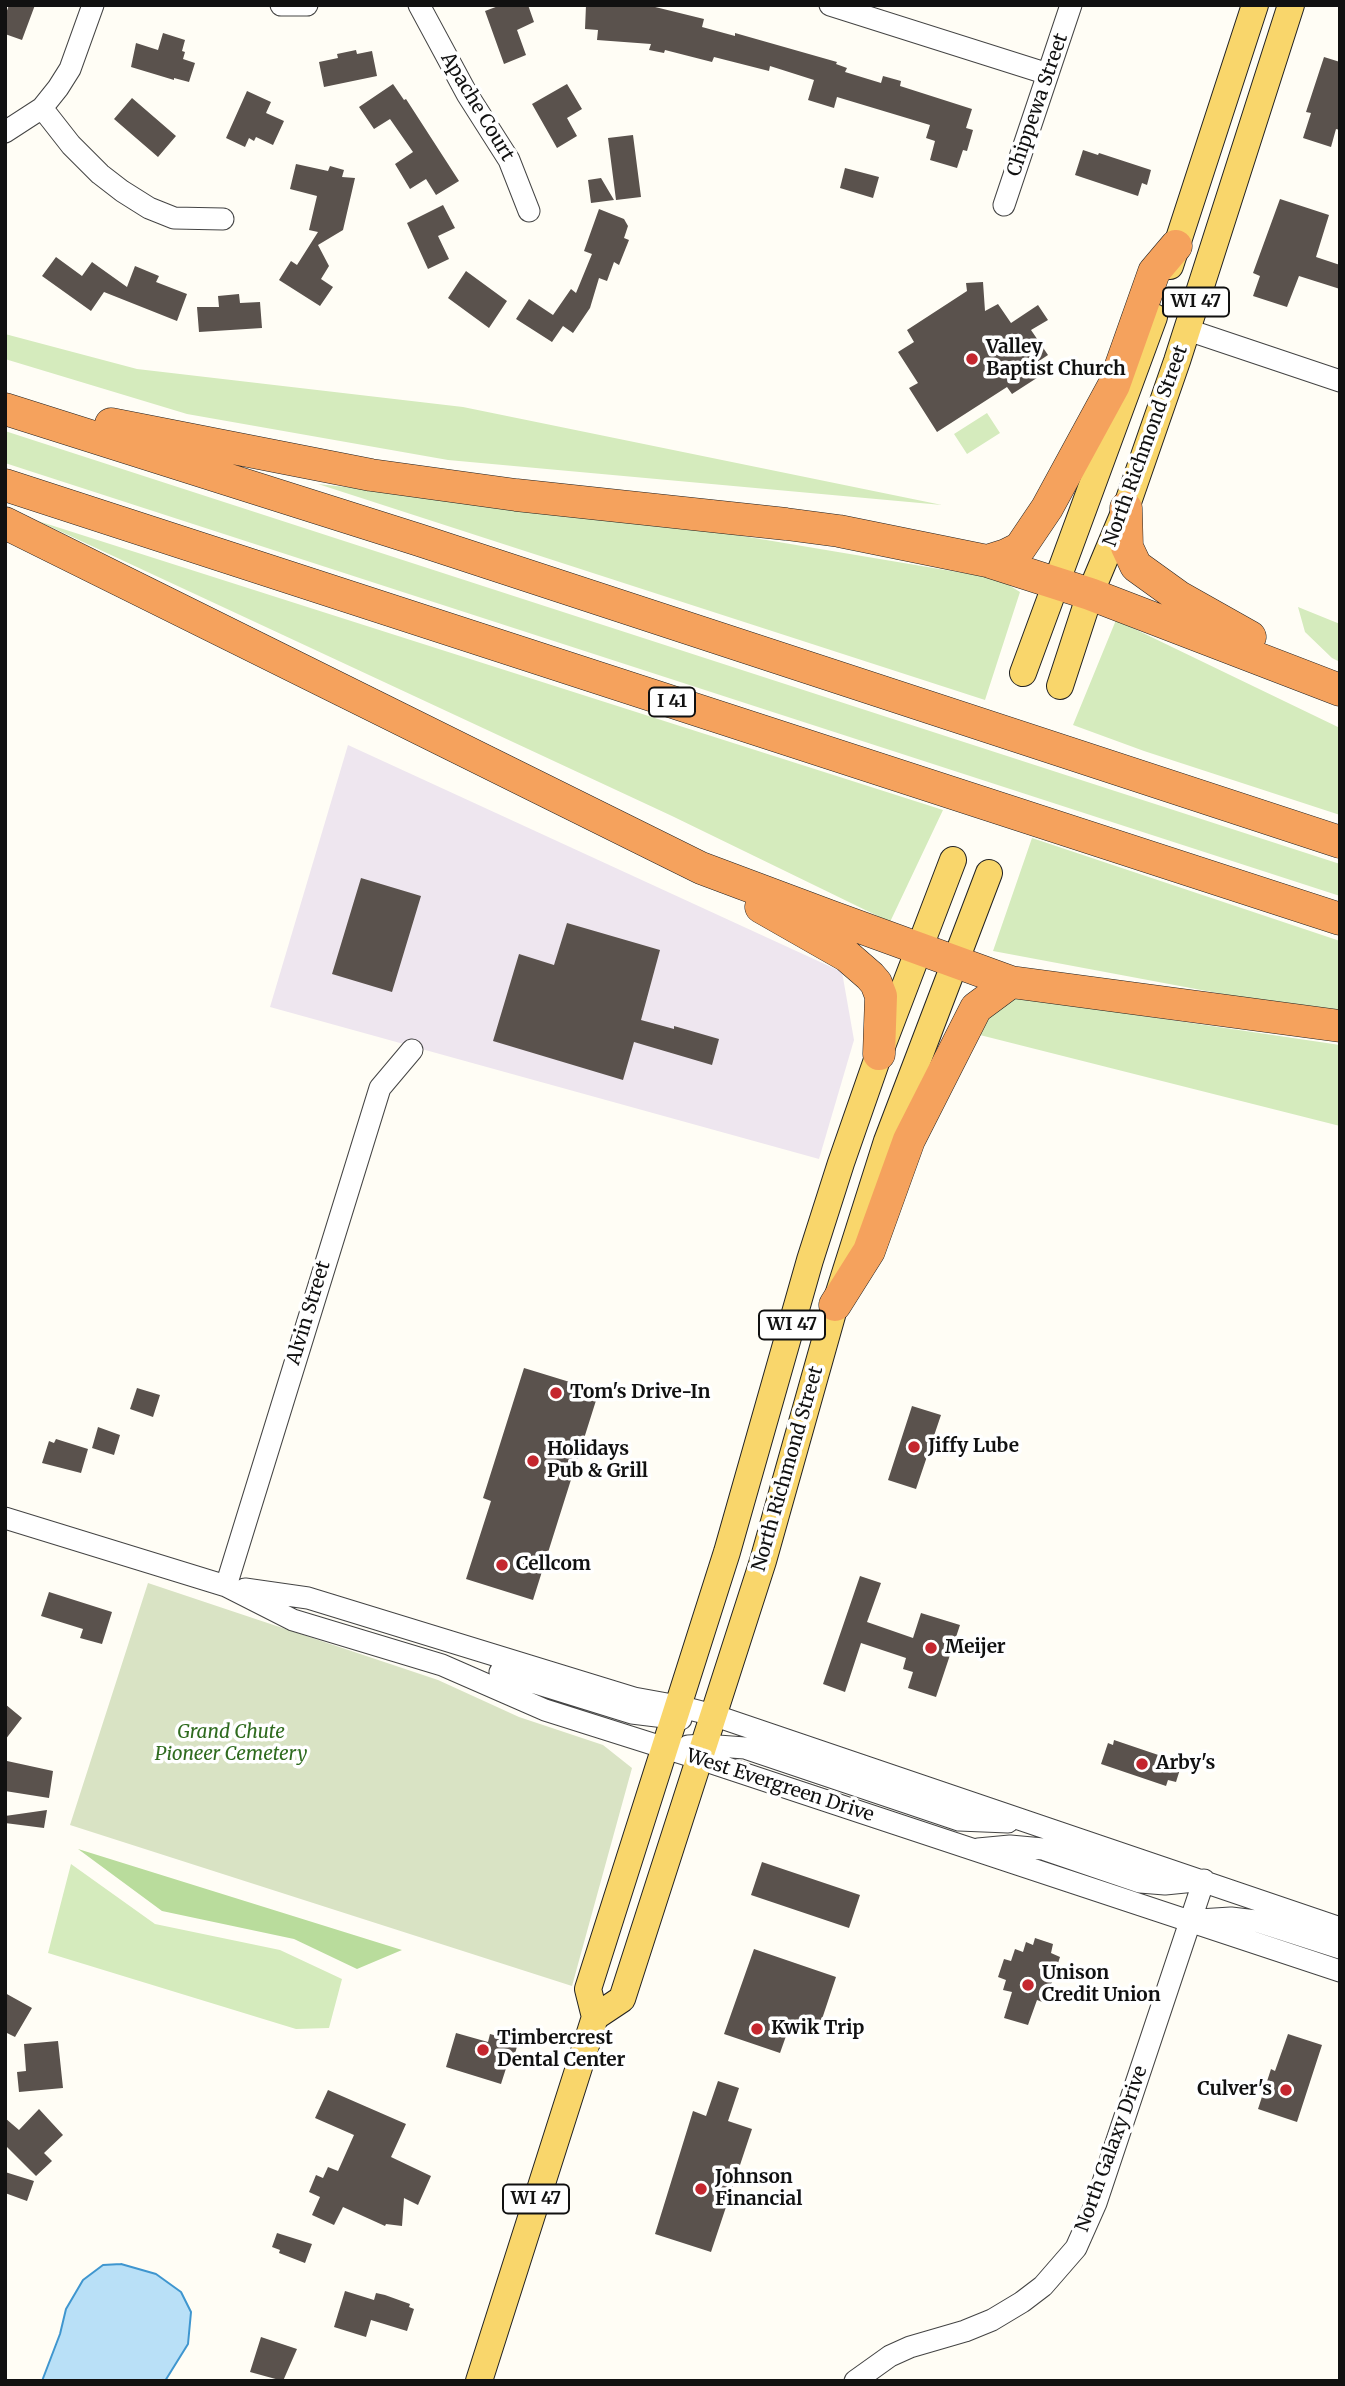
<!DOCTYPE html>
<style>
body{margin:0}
#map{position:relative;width:1345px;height:2386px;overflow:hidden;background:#fffdf5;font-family:Merriweather,serif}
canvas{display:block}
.frame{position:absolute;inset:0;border:7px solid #111;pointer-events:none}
</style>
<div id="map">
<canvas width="1345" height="2386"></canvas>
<div class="frame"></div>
</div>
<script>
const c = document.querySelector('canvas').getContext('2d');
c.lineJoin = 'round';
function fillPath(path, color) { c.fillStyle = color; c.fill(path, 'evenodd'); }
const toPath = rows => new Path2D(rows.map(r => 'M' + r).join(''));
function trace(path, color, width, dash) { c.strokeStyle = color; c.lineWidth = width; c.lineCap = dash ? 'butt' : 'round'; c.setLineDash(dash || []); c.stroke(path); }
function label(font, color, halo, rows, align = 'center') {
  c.font = font + ' Merriweather,serif'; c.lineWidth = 7; c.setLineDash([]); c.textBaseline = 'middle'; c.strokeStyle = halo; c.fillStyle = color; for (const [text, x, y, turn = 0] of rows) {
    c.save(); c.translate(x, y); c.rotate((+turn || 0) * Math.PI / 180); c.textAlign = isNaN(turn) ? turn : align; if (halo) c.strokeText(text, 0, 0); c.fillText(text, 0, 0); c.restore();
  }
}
fillPath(toPath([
 [348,745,842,972,854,1040,819,1159,270,1007]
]), '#eee6ef');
fillPath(toPath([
 [5,334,137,369,463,407,942,505,448,460,187,414,5,359],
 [987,413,1000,433,967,454,954,434],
 [5,431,1340,864,1340,896,5,463],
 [318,484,653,521,999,579,1020,592,985,700],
 [38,521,943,810,890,922,672,816],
 [1298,607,1340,624,1340,662,1332,658,1305,632],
 [1116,620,1340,728,1340,815,1144,751,1073,725],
 [1032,838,1340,941,1340,1013,1292,1007,993,951],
 [1016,997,1340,1045,1340,1126,972,1033,985,1012],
 [71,1864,155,1924,280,1950,342,1979,329,2028,296,2029,48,1953]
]), '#d5ebbd');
fillPath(toPath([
 [78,1849,402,1950,357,1969,294,1939,162,1911]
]), '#b9dc9c');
fillPath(toPath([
 [148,1583,438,1680,519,1717,603,1745,632,1768,572,1986,70,1825]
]), '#d9e3c4');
const water = toPath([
 [121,2264,156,2274,181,2292,191,2312,188,2344,165,2381,42,2381,60,2334,66,2309,83,2280,103,2265,121,2264]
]);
fillPath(water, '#b9e0f7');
trace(water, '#3f96cf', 2);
fillPath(toPath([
 [9,5,35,5,22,40,5,34,5,16],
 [501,5,528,5,534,22,517,30,526,55,504,64,485,11],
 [586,5,647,5,704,19,702,27,735,36,735,33,837,62,836,64,847,68,845,72,881,83,883,76,901,81,900,86,972,109,966,128,973,130,967,151,963,150,957,168,930,160,935,141,926,138,930,125,837,97,834,108,808,100,814,80,770,66,769,71,714,57,712,62,665,50,664,53,649,50,651,44,597,40,598,30,585,29],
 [163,33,185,40,182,51,185,52,183,59,195,63,189,82,174,78,174,80,131,67,136,43,158,50],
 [356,50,357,54,372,51,377,76,324,87,319,62,338,58,337,54],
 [1324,57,1340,62,1340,130,1336,129,1331,147,1303,138,1311,113,1306,112],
 [393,84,404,100,406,99,459,181,436,195,426,179,410,189,395,164,413,152,390,119,374,129,359,107],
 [567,84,582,109,567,118,577,136,557,148,532,104],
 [247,91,271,102,266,113,284,121,273,145,256,137,254,141,249,138,245,147,226,138],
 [132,98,176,136,158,157,114,119],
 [633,135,641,197,616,200,608,138],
 [1083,150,1098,155,1099,153,1151,170,1147,185,1142,183,1138,196,1075,175],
 [296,164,328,171,330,166,344,170,342,177,355,178,343,230,318,245,329,266,321,279,333,287,320,306,279,280,291,261,297,265,318,232,309,230,317,196,290,189],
 [845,168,879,177,873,198,840,188],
 [601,178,614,200,591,203,588,180],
 [1280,199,1329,215,1316,257,1340,265,1340,289,1299,276,1287,307,1253,296,1260,276,1253,273],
 [443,205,455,228,438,236,449,259,428,269,407,223],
 [599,209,624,219,628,226,624,238,629,240,619,265,614,262,607,281,599,278,590,308,573,333,563,326,552,342,516,319,529,299,553,315,571,289,576,293,592,254,584,251],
 [56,257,82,276,92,262,127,287,135,266,159,276,156,282,187,294,177,321,104,292,91,311,42,276],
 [466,271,507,301,489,328,448,298],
 [983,282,985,311,998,304,1011,323,1038,305,1048,320,1031,330,1048,355,1036,363,1043,374,1012,394,1007,387,937,432,909,388,918,383,898,352,914,342,907,330,967,291,966,283],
 [239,294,240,303,260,302,262,328,199,332,197,307,219,307,218,296],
 [361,878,421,896,392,992,332,974],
 [567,923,660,950,641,1020,674,1029,674,1026,719,1039,712,1065,634,1042,623,1080,493,1041,519,954,554,965],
 [524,1368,599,1391,533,1600,466,1579,491,1501,483,1498],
 [137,1388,160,1395,153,1417,130,1409],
 [912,1406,941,1415,916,1489,888,1480],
 [98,1427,120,1435,114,1455,92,1448],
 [56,1439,88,1449,81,1473,42,1463,49,1441,54,1443],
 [860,1576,881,1583,867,1622,913,1638,921,1613,960,1625,936,1697,908,1688,913,1672,903,1669,906,1658,861,1643,845,1692,823,1684],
 [49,1592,112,1612,102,1644,80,1638,83,1629,41,1616],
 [5,1704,22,1718,5,1740],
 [1114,1740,1182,1763,1176,1782,1168,1780,1166,1786,1101,1764,1108,1743,1113,1745],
 [7,1761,53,1771,49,1798,5,1791],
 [47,1810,44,1828,5,1823,5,1816],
 [762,1862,860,1895,849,1928,751,1895],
 [1035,1938,1053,1944,1051,1953,1060,1957,1045,2003,1037,2000,1028,2025,1004,2018,1012,1992,1003,1990,1006,1980,998,1977,1004,1959,1011,1961,1015,1949,1023,1952,1026,1942,1033,1945],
 [754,1949,836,1977,818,2031,791,2022,780,2053,724,2034],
 [5,1993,32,2008,15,2037,5,2032],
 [456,2033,488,2042,490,2034,497,2036,498,2033,519,2040,513,2060,509,2059,501,2084,446,2067],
 [1288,2034,1322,2045,1297,2122,1258,2109,1271,2069,1275,2071],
 [58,2041,63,2088,19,2092,17,2072,26,2071,24,2044],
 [718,2081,739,2088,728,2121,752,2129,711,2252,655,2234,693,2111,706,2116],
 [328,2090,406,2124,391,2157,431,2176,418,2205,404,2198,402,2226,386,2224,385,2226,343,2207,334,2225,312,2215,320,2197,309,2192,316,2175,323,2178,328,2167,338,2171,354,2135,315,2118],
 [39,2109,63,2135,44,2153,52,2161,36,2176,5,2145,5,2118,19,2130],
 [5,2172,34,2181,27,2201,5,2193],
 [277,2233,312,2244,305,2263,279,2253,280,2250,272,2247],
 [345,2291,374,2300,376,2293,385,2295,410,2304,409,2307,414,2309,407,2331,371,2320,366,2337,334,2327],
 [261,2337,297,2349,283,2381,250,2372]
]), '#5a524d');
const minor = toPath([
 [281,5,307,5],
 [419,5,467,94,509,160,529,211],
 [830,5,1048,74],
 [42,108,71,145,100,174,122,191,149,208,174,218,223,219],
 [5,132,42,108,58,88,70,69,93,5],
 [1004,205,1071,5],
 [1188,330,1340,381],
 [5,1518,226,1586,293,1620,442,1665,545,1710,700,1759,1340,1971],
 [226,1586,380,1088,412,1050],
 [245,1589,308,1598,634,1698,678,1706,713,1715,1340,1928],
 [500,1672,632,1713,681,1719],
 [688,1746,704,1745,745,1748,959,1820,1008,1822],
 [978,1849,1010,1846,1043,1849,1140,1882,1165,1884,1195,1881],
 [1199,1920,1231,1918,1256,1921,1340,1948],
 [855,2381,890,2356,910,2347,965,2331,992,2320,1022,2302,1043,2286,1076,2248,1096,2203,1204,1880]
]);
const major = toPath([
 [1170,266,1255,5],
 [1023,673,1154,317],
 [1060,686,1090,594,1126,508,1177,361,1291,5],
 [595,2017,622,1999,763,1561,835,1305,887,1141,989,873],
 [479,2381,595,2017,588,1989,727,1552,810,1260,841,1163,879,1054,953,860]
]);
const highway = toPath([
 [5,409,419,540,1340,842],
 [111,424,371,475,516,495,786,524,839,531,987,561,1090,594,1340,690],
 [5,485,1340,919],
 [1126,508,1127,547,1136,566,1179,597,1250,637],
 [5,523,701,868,832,917,1011,982,1340,1026],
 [987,561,1006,555,1020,548,1047,508,1114,385,1154,272,1176,246],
 [761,907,847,956,870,976,876,983,881,996,879,1054],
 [835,1305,869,1251,909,1140,976,1008,1011,982]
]);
trace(minor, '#444', 23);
trace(major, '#222', 28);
trace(highway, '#222', 33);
trace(minor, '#fff', 21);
trace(major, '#f9d66b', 26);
trace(highway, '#f5a25d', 32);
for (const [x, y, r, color] of [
 [972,359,7,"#c4262e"],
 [556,1393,7,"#c4262e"],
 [914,1447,7,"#c4262e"],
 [533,1461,7,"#c4262e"],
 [502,1565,7,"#c4262e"],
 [931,1648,7,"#c4262e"],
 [1142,1764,7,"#c4262e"],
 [1028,1985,7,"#c4262e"],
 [757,2029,7,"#c4262e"],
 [483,2050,7,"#c4262e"],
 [1286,2090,7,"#c4262e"],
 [701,2189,7,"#c4262e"]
]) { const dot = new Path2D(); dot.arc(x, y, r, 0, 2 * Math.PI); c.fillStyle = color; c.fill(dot); trace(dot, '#fff', 2.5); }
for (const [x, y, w] of [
 [1196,302,66],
 [672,702,46],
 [792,1325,66],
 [536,2199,66]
]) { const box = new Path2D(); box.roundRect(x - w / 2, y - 14.5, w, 29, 5); c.fillStyle = '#fff'; c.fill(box); trace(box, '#111', 2); }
label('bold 18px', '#111', null, [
 ["WI 47",1196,302],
 ["I 41",672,702],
 ["WI 47",792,1325],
 ["WI 47",536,2199]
]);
label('19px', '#111', '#fff', [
 ["Chippewa Street",1038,105,-71],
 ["Apache Court",477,107,59],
 ["North Richmond Street",1146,446,-70],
 ["Alvin Street",309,1313,-73],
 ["North Richmond Street",788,1469,-74],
 ["West Evergreen Drive",780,1786,18],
 ["North Galaxy Drive",1112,2149,-70]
]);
label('bold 19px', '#111', '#fff', [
 ["Valley",986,348],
 ["Baptist Church",986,370],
 ["Tom's Drive-In",570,1393],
 ["Jiffy Lube",928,1447],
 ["Holidays",547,1450],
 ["Pub & Grill",547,1472],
 ["Cellcom",516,1565],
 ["Meijer",945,1648],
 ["Arby's",1156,1764],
 ["Unison",1042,1974],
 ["Credit Union",1042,1996],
 ["Kwik Trip",771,2029],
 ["Timbercrest",497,2039],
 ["Dental Center",497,2061],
 ["Culver's",1272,2090,"right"],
 ["Johnson",715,2178],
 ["Financial",715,2200]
], 'left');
label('italic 19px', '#2f6b1f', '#fff', [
 ["Grand Chute",231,1733],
 ["Pioneer Cemetery",231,1755]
]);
</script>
